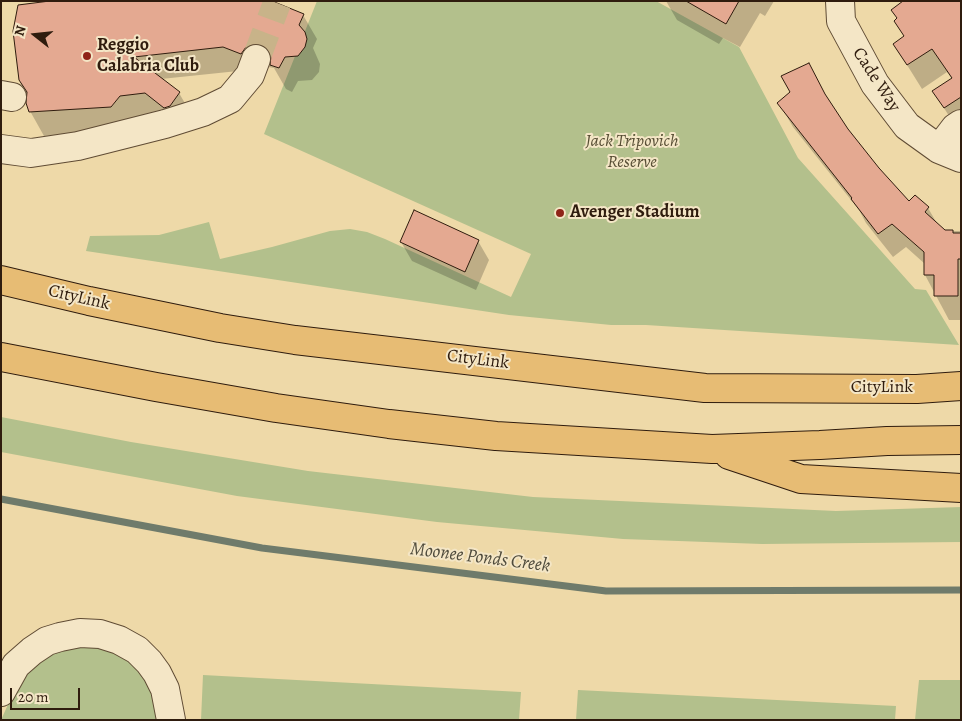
<!DOCTYPE html>
<style>
body{margin:0}
#map{position:relative;width:962px;height:721px;overflow:hidden;background:#eed9a8;font-family:Alegreya,serif}
canvas{display:block}
.frame{position:absolute;inset:0;border:2px solid #2f1c0e;pointer-events:none}
.north{position:absolute;left:10px;top:10px;width:50px;height:50px;-webkit-text-stroke:4px #f4e6c6;paint-order:stroke;rotate:286deg;font-size:14px;font-weight:700;line-height:20px;text-align:center;color:#2f1c0e}
.north::after{content:'';display:block;margin:auto;width:18px;height:22px;background:#2f1c0e;clip-path:polygon(50% 0,100% 100%,50% 72%,0 100%)}
.scale{position:absolute;left:10px;top:688px;width:70px;height:22px;box-sizing:border-box;border:2px solid #2f1c0e;border-top:0;padding-left:6px;font-size:15px;line-height:18px;white-space:nowrap;color:#2f1c0e;-webkit-text-stroke:4px #f4e6c6;paint-order:stroke}
</style>
<div id="map">
<canvas width="962" height="721"></canvas>
<div class="frame"></div>
<div class="north">N</div>
<div class="scale">20 m</div>
</div>
<script>
const c = document.querySelector('canvas').getContext('2d');
c.lineJoin = 'round';
function fillPath(path, color) { c.fillStyle = color; c.fill(path, 'evenodd'); }
const toPath = rows => new Path2D(rows.map(r => 'M' + r).join(''));
function trace(path, color, width, dash) { c.strokeStyle = color; c.lineWidth = width; c.lineCap = dash ? 'butt' : 'round'; c.setLineDash(dash || []); c.stroke(path); }
function label(font, color, halo, rows, align = 'center') {
  c.font = font + ' Alegreya,serif'; c.lineWidth = 4; c.setLineDash([]); c.textBaseline = 'middle'; c.strokeStyle = halo; c.fillStyle = color; for (const [text, x, y, turn = 0] of rows) {
    c.save(); c.translate(x, y); c.rotate((+turn || 0) * Math.PI / 180); c.textAlign = isNaN(turn) ? turn : align; if (halo) c.strokeText(text, 0, 0); c.fillText(text, 0, 0); c.restore();
  }
}
fillPath(toPath([
 [317,1,656,1,739,47,798,158,915,289,926,290,959,345,646,325,611,325,509,315,86,251,90,236,159,235,209,222,220,259,272,247,330,231,350,229,367,232,385,239,511,297,531,254,264,134],
 [1,417,131,442,308,471,533,497,836,511,961,507,961,542,762,544,623,539,437,522,237,496,1,452],
 [88,644,108,648,126,657,149,680,160,720,1,720,19,680,47,652],
 [203,675,521,692,519,720,201,720],
 [919,680,961,680,961,720,915,720],
 [578,690,896,706,895,720,576,720]
]), '#b3c08c');
fillPath(toPath([
 [666,1,774,1,765,16,760,13,740,47,723,38,719,44,677,20],
 [961,1,961,130,959,132,934,92,952,79,947,72,922,89,894,44],
 [303,15,317,39,313,48,320,64,319,72,312,80,298,81,292,92,286,89,274,68,268,67,260,71,238,71,161,79,179,93,193,117,125,131,44,136,30,111,28,95,21,84,15,31],
 [808,64,831,106,847,130,878,168,909,203,928,208,938,225,945,231,961,231,961,320,949,320,925,275,925,264,906,247,893,257,866,223,859,210,793,127,779,103,792,93],
 [478,241,489,260,476,290,412,261,401,242]
]), '#0003');
trace(toPath([
 [1,499,262,548,606,591,961,590]
]), '#6f7b6b', 7);
const building = toPath([
 [50,1,272,1,304,14,299,25,305,32,307,39,305,47,298,56,285,57,279,68,270,65,271,56,268,49,261,44,254,44,246,47,241,54,223,47,134,57,180,92,170,106,164,108,145,93,120,96,111,107,29,112,26,103,27,92,19,80,13,31,18,5,50,1],
 [686,1,739,1,726,24,686,1],
 [903,1,961,1,961,97,944,108,932,91,952,78,932,49,907,65,893,44,904,36,894,21,897,18,891,10,903,1],
 [809,63,825,94,848,129,879,168,909,201,915,195,929,207,925,212,945,230,953,230,953,233,961,233,961,259,958,259,958,296,934,296,934,275,924,275,924,252,892,224,878,234,851,199,852,198,777,103,790,92,781,76,809,63],
 [414,210,479,240,465,272,400,242,414,210]
]);
fillPath(building, '#e4a991');
trace(building, '#2f1c0e', 1);
trace(toPath([
 [256,59,277,3]
]), '#c8b389', 28, [28, 14]);
const minor = toPath([
 [840,1,841,21,875,84,907,126,939,149,961,158],
 [1,95,12,97],
 [1,149,31,153,78,146,165,124,203,112,230,99,250,75,256,59],
 [939,149,955,128,961,124],
 [1,692,16,665,32,651,47,641,60,637,80,633,100,634,119,640,137,650,149,662,157,673,165,689,171,720]
]);
const highway = toPath([
 [1,280,89,301,220,328,295,340,705,388,917,389,961,386],
 [1,357,156,387,276,408,389,424,496,436,712,449,820,445,887,441,961,440],
 [729,455,801,479,961,488]
]);
trace(minor, '#5f4b34', 30);
trace(highway, '#2f1c0e', 30);
trace(minor, '#f4e6c6', 28);
trace(highway, '#e7bc74', 28);
for (const [x, y, r, color] of [
 [87,56,5,"#8f2418"],
 [560,213,5,"#8f2418"]
]) { const dot = new Path2D(); dot.arc(x, y, r, 0, 2 * Math.PI); c.fillStyle = color; c.fill(dot); trace(dot, '#f4e6c6', 2); }
label('bold 18px', '#2f1c0e', '#f4e6c6', [
 ["Reggio",97,46],
 ["Calabria Club",97,67],
 ["Avenger Stadium",570,213]
], 'left');
label('18px', '#2f1c0e', '#f4e6c6', [
 ["Cade Way",876,80,57],
 ["CityLink",79,298,13],
 ["CityLink",478,360,7],
 ["CityLink",882,388]
]);
label('italic 18px', '#574d34', '#f4e6c6', [
 ["Jack Tripovich",632,142],
 ["Reserve",632,163]
]);
label('italic 19px', '#4f4b3c', '#f4e6c6', [
 ["Moonee Ponds Creek",480,558,7]
]);
</script>
